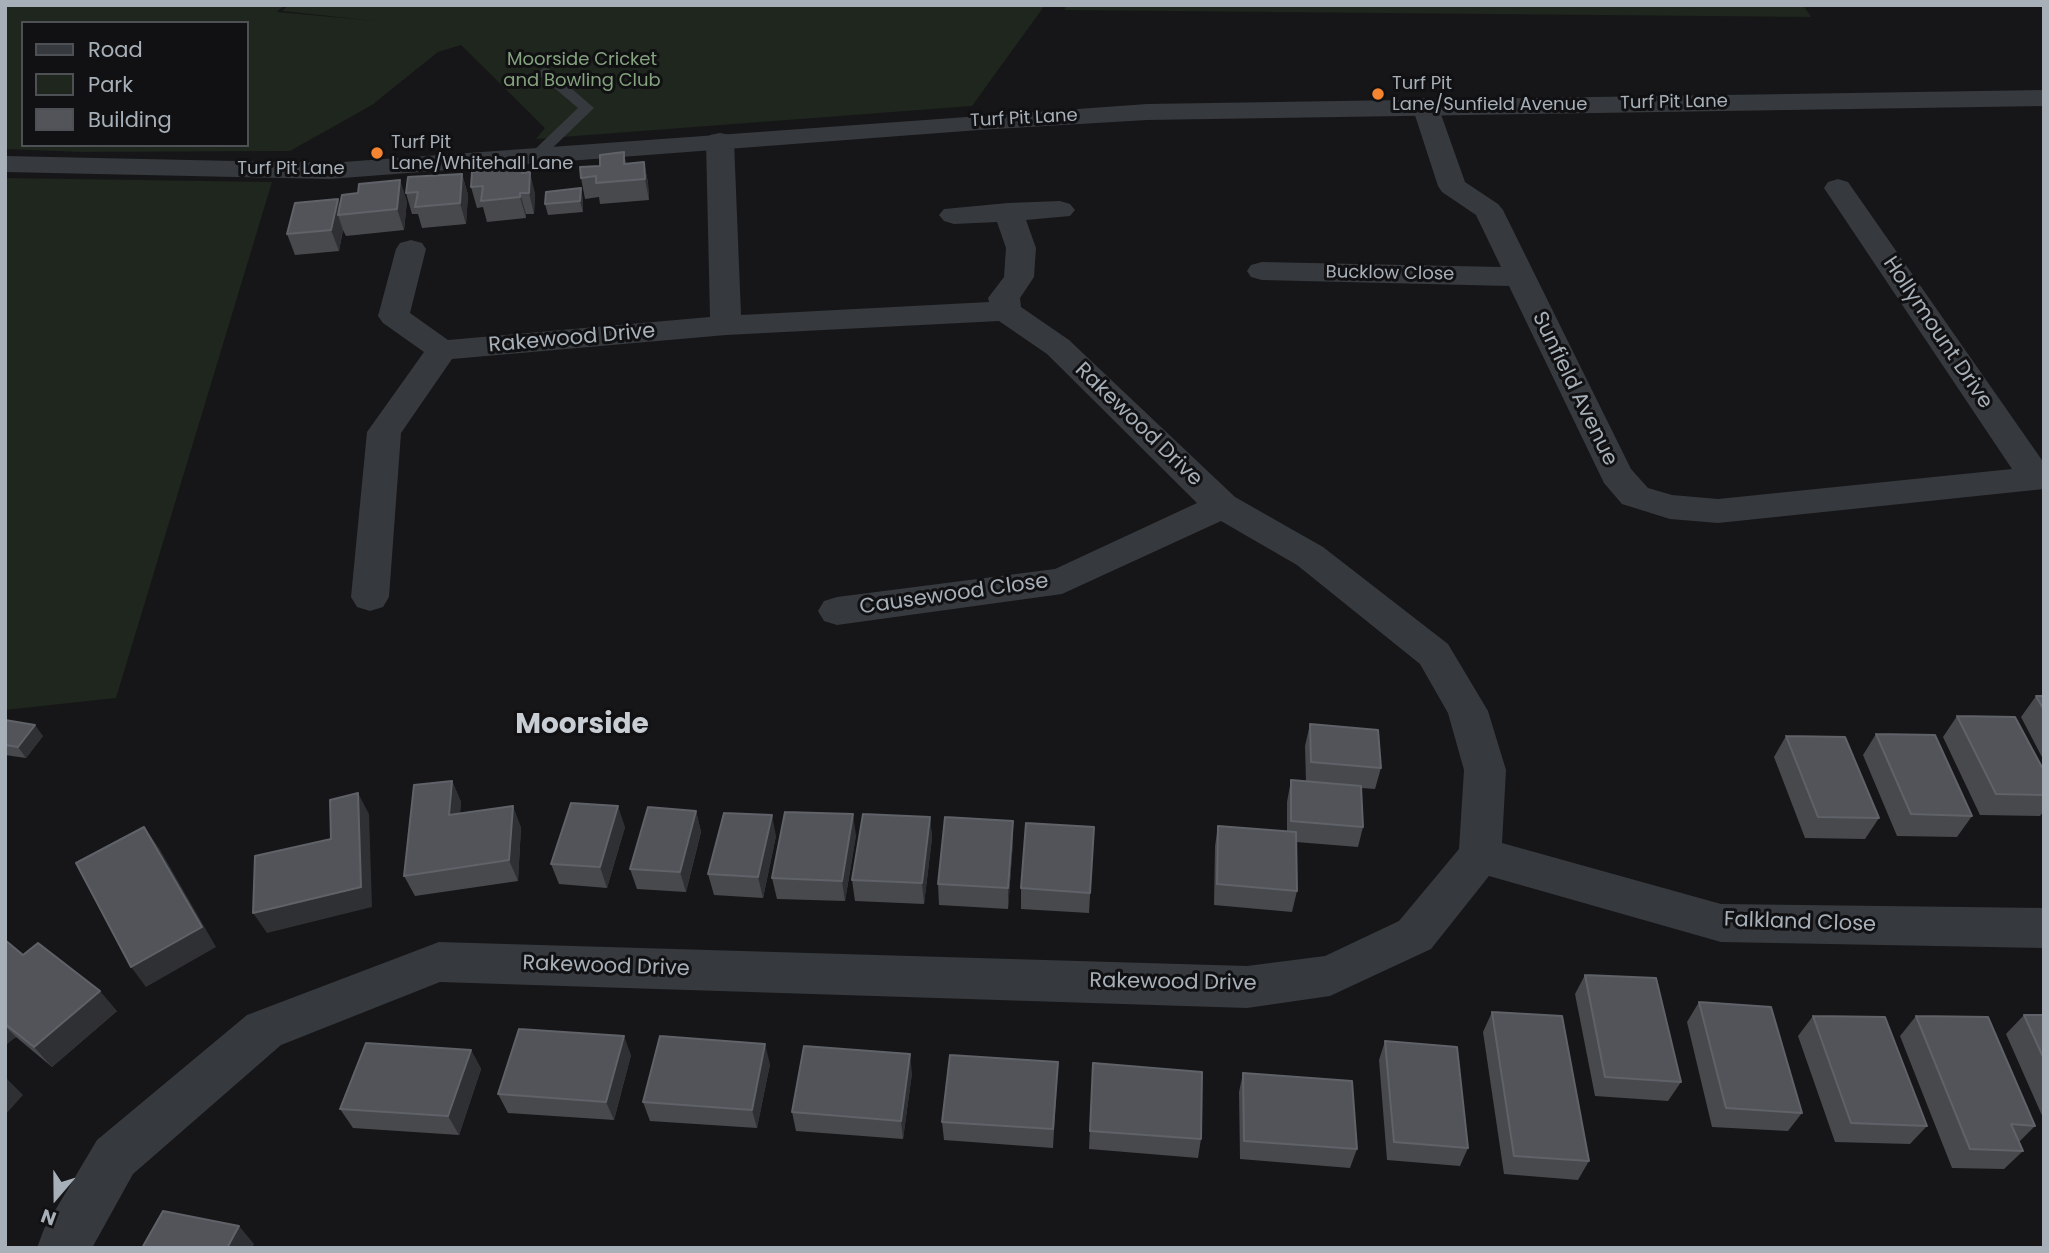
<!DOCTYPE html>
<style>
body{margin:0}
#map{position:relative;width:2049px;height:1253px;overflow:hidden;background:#161618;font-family:Poppins,sans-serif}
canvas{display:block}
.frame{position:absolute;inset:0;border:7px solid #a7b0b8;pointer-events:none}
.legend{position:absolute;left:21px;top:21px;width:228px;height:126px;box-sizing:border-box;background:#111113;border:2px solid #4d5155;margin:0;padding:9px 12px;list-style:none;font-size:21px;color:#a7b0b8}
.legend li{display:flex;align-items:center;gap:14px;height:35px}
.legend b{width:35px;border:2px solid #4d5155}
.north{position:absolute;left:21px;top:1162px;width:70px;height:70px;-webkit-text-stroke:5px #111113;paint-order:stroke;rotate:200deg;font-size:19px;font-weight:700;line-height:28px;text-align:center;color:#a7b0b8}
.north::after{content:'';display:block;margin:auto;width:24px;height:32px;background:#a7b0b8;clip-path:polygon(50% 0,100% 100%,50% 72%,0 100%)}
</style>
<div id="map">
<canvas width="2049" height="1253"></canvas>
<div class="frame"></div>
<ul class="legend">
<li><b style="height:9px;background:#36393d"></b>Road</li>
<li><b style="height:19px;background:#1e261d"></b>Park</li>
<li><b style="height:19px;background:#525459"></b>Building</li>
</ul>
<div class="north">N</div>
</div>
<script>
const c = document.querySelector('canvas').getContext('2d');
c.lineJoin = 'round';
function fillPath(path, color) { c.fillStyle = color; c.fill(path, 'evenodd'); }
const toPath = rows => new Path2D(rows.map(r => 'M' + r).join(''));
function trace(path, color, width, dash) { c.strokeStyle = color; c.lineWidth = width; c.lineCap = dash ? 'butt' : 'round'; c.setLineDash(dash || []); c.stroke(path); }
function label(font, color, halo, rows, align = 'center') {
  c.font = font + ' Poppins,sans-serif'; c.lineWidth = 6; c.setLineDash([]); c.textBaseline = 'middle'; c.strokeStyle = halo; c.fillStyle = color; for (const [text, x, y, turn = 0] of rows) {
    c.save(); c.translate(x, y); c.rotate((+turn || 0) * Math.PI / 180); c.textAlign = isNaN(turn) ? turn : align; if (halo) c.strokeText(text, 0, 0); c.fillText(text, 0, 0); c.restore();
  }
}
fillPath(toPath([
 [5,5,284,5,277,12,376,21,282,11,289,5,1045,5,972,106,536,139,545,128,461,45,438,52,372,105,290,151,82,152,5,149],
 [23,23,247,23,247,145,23,145],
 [1067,5,1803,5,1811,17,1064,10],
 [5,178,272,182,116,698,5,710]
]), '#1e261d');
fillPath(toPath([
 [544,68,549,69,594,108,542,158,537,160,532,158,529,155,532,152,578,108,539,75,537,72,544,68]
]), '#36393d');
fillPath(toPath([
 [1425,98,1434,100,1438,106,1465,182,1498,204,1503,210,1631,469,1648,488,1672,495,1718,499,2012,469,1824,188,1828,182,1838,179,1848,182,2044,463,2044,489,1718,523,1670,519,1622,504,1604,483,1509,286,1262,280,1251,277,1247,271,1251,265,1262,262,1501,267,1476,215,1442,192,1438,186,1412,106,1416,100,1425,98],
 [720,133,730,135,734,141,741,315,989,302,988,298,1004,277,1006,248,997,222,954,224,944,221,939,215,944,209,1008,203,1060,201,1070,204,1075,210,1070,216,1026,220,1036,248,1034,277,1020,298,1021,307,1069,340,1235,497,1323,547,1448,644,1488,711,1506,770,1502,843,1721,904,2044,908,2044,948,1721,942,1489,876,1431,949,1330,996,1247,1008,440,982,281,1045,133,1174,92,1248,37,1248,44,1229,97,1140,247,1015,439,942,1247,966,1325,956,1399,921,1459,849,1464,770,1448,713,1420,664,1297,565,1221,521,1062,594,837,625,824,621,818,611,824,601,837,597,1055,569,1197,503,1047,354,999,321,726,335,452,359,401,433,389,597,383,607,370,611,357,607,351,597,367,432,424,352,383,323,378,316,396,249,400,243,411,240,422,243,426,249,410,313,448,340,710,317,706,141,710,135,720,133]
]), '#36393d');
fillPath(toPath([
 [2044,90,2044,106,1147,120,979,130,329,179,5,172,5,156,329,163,1147,104,2044,90]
]), '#36393d');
fillPath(toPath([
 [624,152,626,164,644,162,648,183,649,200,600,204,599,197,585,199,581,178,600,166],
 [523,172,535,193,534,214,526,214,526,218,487,222,483,207,477,208,471,187],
 [462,174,468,195,466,224,422,228,418,214,412,214,406,193],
 [583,199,583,212,548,215,545,204],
 [407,201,404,230,346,236,343,230,339,251,295,255,287,234,340,205],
 [2036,696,2044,696,2044,761,2021,717],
 [1957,716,2044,771,2044,811,2040,816,1980,815,1943,737],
 [5,720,43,736,26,758,5,755],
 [1310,724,1381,768,1375,789,1361,788,1363,827,1358,847,1296,842,1297,891,1292,912,1214,905,1215,846,1218,826,1287,831,1287,802,1291,780,1306,782,1305,746],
 [1876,734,1972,816,1957,837,1897,836,1863,755],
 [1786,736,1879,818,1865,839,1805,838,1774,757],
 [452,781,461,802,460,813,521,827,518,881,415,896,404,876],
 [696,811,701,832,686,892,637,889,630,869],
 [930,817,932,838,924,904,855,901,852,880],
 [625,827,607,888,559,884,551,864],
 [1094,827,1089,913,1021,909,1021,888],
 [856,835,845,901,777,899,772,878],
 [776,836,763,898,714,895,708,874],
 [1013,842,1008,909,939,905,938,884],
 [5,940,23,955,117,1011,52,1067,16,1037,5,1044],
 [1585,975,1681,1082,1668,1101,1595,1096,1575,994],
 [1699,1002,1802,1113,1788,1131,1712,1127,1687,1022],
 [1492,1012,1589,1161,1578,1180,1504,1174,1483,1032],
 [2024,1015,2044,1015,2044,1120,2006,1034],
 [1813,1016,1927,1126,1910,1144,1835,1142,1798,1036],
 [1916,1016,2035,1126,2019,1142,2023,1151,2004,1169,1952,1168,1900,1036],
 [1385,1041,1468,1148,1460,1166,1387,1160,1379,1060],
 [471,1050,481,1069,459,1135,353,1128,340,1109],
 [631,1055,614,1120,508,1113,498,1094],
 [1058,1062,1053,1148,944,1140,942,1122],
 [1093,1063,1201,1139,1198,1158,1089,1149],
 [770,1064,757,1128,650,1121,643,1102],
 [912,1073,903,1139,796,1131,792,1112],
 [1243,1073,1357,1149,1350,1168,1240,1159,1239,1092]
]), '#47494d');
fillPath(toPath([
 [644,162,648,183,649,200,645,179],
 [530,172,535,193,534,214,529,193],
 [462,174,468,195,466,224,460,203],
 [400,180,407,201,404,230,397,209],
 [581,188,583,199,583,212,580,201],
 [520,193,526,214,526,218,520,197],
 [338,199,344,215,338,215,343,230,339,251,331,230],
 [35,725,43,736,26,758,18,747],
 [452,781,461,802,458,836,449,815],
 [358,793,369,814,372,907,267,933,253,913,361,887],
 [513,806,521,827,518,881,509,860],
 [618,806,625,827,607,888,600,867],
 [696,811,701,832,686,892,680,872],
 [853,814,856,835,845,901,842,881],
 [772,815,776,836,763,898,758,877],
 [930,817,932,838,924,904,922,883],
 [1013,821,1013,842,1008,909,1008,888],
 [144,827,159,848,216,947,146,987,131,967],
 [100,991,117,1011,52,1067,34,1047],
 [5,1026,16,1037,6,1045,5,1044],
 [624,1036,631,1055,614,1120,606,1102],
 [765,1044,770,1064,757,1128,752,1110],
 [471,1050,481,1069,459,1135,448,1116],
 [910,1054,912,1073,903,1139,901,1121],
 [5,1077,23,1095,5,1115],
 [239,1226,254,1244,252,1248,227,1248]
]), '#2f3033');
const building = toPath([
 [624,152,624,164,644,162,645,179,596,183,596,176,581,178,580,167,600,166,600,155,624,152],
 [522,168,522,173,530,172,529,193,520,193,520,197,481,201,483,186,471,187,472,172,522,168],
 [462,174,460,203,415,207,418,192,406,193,408,177,462,174],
 [400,180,397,209,338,215,342,195,358,193,359,184,400,180],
 [581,188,580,201,545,204,546,192,581,188],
 [338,199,331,230,287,234,295,203,338,199],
 [2036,696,2044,696,2044,710,2036,696],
 [1957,716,2015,717,2044,771,2044,795,1996,794,1957,716],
 [5,720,35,725,18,747,5,745,5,720],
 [1310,724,1378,730,1381,768,1311,762,1310,724],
 [1876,734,1935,735,1972,816,1911,814,1876,734],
 [1786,736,1845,737,1879,818,1818,817,1786,736],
 [1291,780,1361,786,1363,827,1291,821,1291,780],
 [452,781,449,815,513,806,509,860,404,876,414,785,452,781],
 [358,793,361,887,253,913,255,856,331,839,330,800,358,793],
 [571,803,618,806,600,867,551,864,571,803],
 [648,807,696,811,680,872,630,869,648,807],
 [785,812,853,814,842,881,772,878,785,812],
 [724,813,772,815,758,877,708,874,724,813],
 [863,814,930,817,922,883,852,880,863,814],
 [945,817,1013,821,1008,888,938,884,945,817],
 [1026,823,1094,827,1090,893,1021,888,1026,823],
 [1218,826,1296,832,1297,891,1217,884,1218,826],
 [144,827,202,927,131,967,76,863,144,827],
 [5,940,23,955,38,943,100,991,34,1047,5,1024,5,940],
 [1585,975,1656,978,1681,1082,1605,1077,1585,975],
 [1699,1002,1771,1007,1802,1113,1726,1108,1699,1002],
 [1492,1012,1562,1016,1589,1161,1514,1156,1492,1012],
 [2024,1015,2044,1015,2044,1059,2024,1015],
 [1813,1016,1885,1017,1927,1126,1851,1123,1813,1016],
 [1916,1016,1988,1017,2035,1126,2011,1124,2023,1151,1970,1149,1916,1016],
 [519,1029,624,1036,606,1102,498,1094,519,1029],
 [660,1036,765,1044,752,1110,643,1102,660,1036],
 [1385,1041,1457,1047,1468,1148,1394,1142,1385,1041],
 [366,1043,471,1050,448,1116,340,1109,366,1043],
 [804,1046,910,1054,901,1121,792,1112,804,1046],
 [950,1055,1058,1062,1053,1129,942,1122,950,1055],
 [1093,1063,1202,1072,1201,1139,1090,1131,1093,1063],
 [1243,1073,1352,1081,1357,1149,1244,1141,1243,1073],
 [163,1211,239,1226,227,1248,142,1248,163,1211]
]);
fillPath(building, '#525459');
trace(building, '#5f6268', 2);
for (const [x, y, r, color] of [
 [1378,94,7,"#f58430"],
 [377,153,7,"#f58430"]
]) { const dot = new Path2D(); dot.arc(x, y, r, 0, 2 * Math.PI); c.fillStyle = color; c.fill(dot); trace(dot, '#111113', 2.5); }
label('18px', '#84a37e', '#111113', [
 ["Moorside Cricket",582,60],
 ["and Bowling Club",582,81]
]);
label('18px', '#a7b0b8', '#111113', [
 ["Turf Pit",1392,84],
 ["Lane/Sunfield Avenue",1392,105],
 ["Turf Pit",391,143],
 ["Lane/Whitehall Lane",391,164]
], 'left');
label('18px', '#a7b0b8', '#111113', [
 ["Turf Pit Lane",1674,103,-1],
 ["Turf Pit Lane",1024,119,-3],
 ["Turf Pit Lane",291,169],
 ["Bucklow Close",1390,274,1]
]);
label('21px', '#a7b0b8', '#111113', [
 ["Hollymount Drive",1937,333,56],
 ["Rakewood Drive",572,339,-5],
 ["Sunfield Avenue",1574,389,64],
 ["Rakewood Drive",1138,425,44],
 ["Causewood Close",954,595,-8],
 ["Falkland Close",1800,923,2],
 ["Rakewood Drive",606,967,2],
 ["Rakewood Drive",1173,983,1]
]);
label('bold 28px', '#c8ced4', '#111113', [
 ["Moorside",582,726]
]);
</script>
